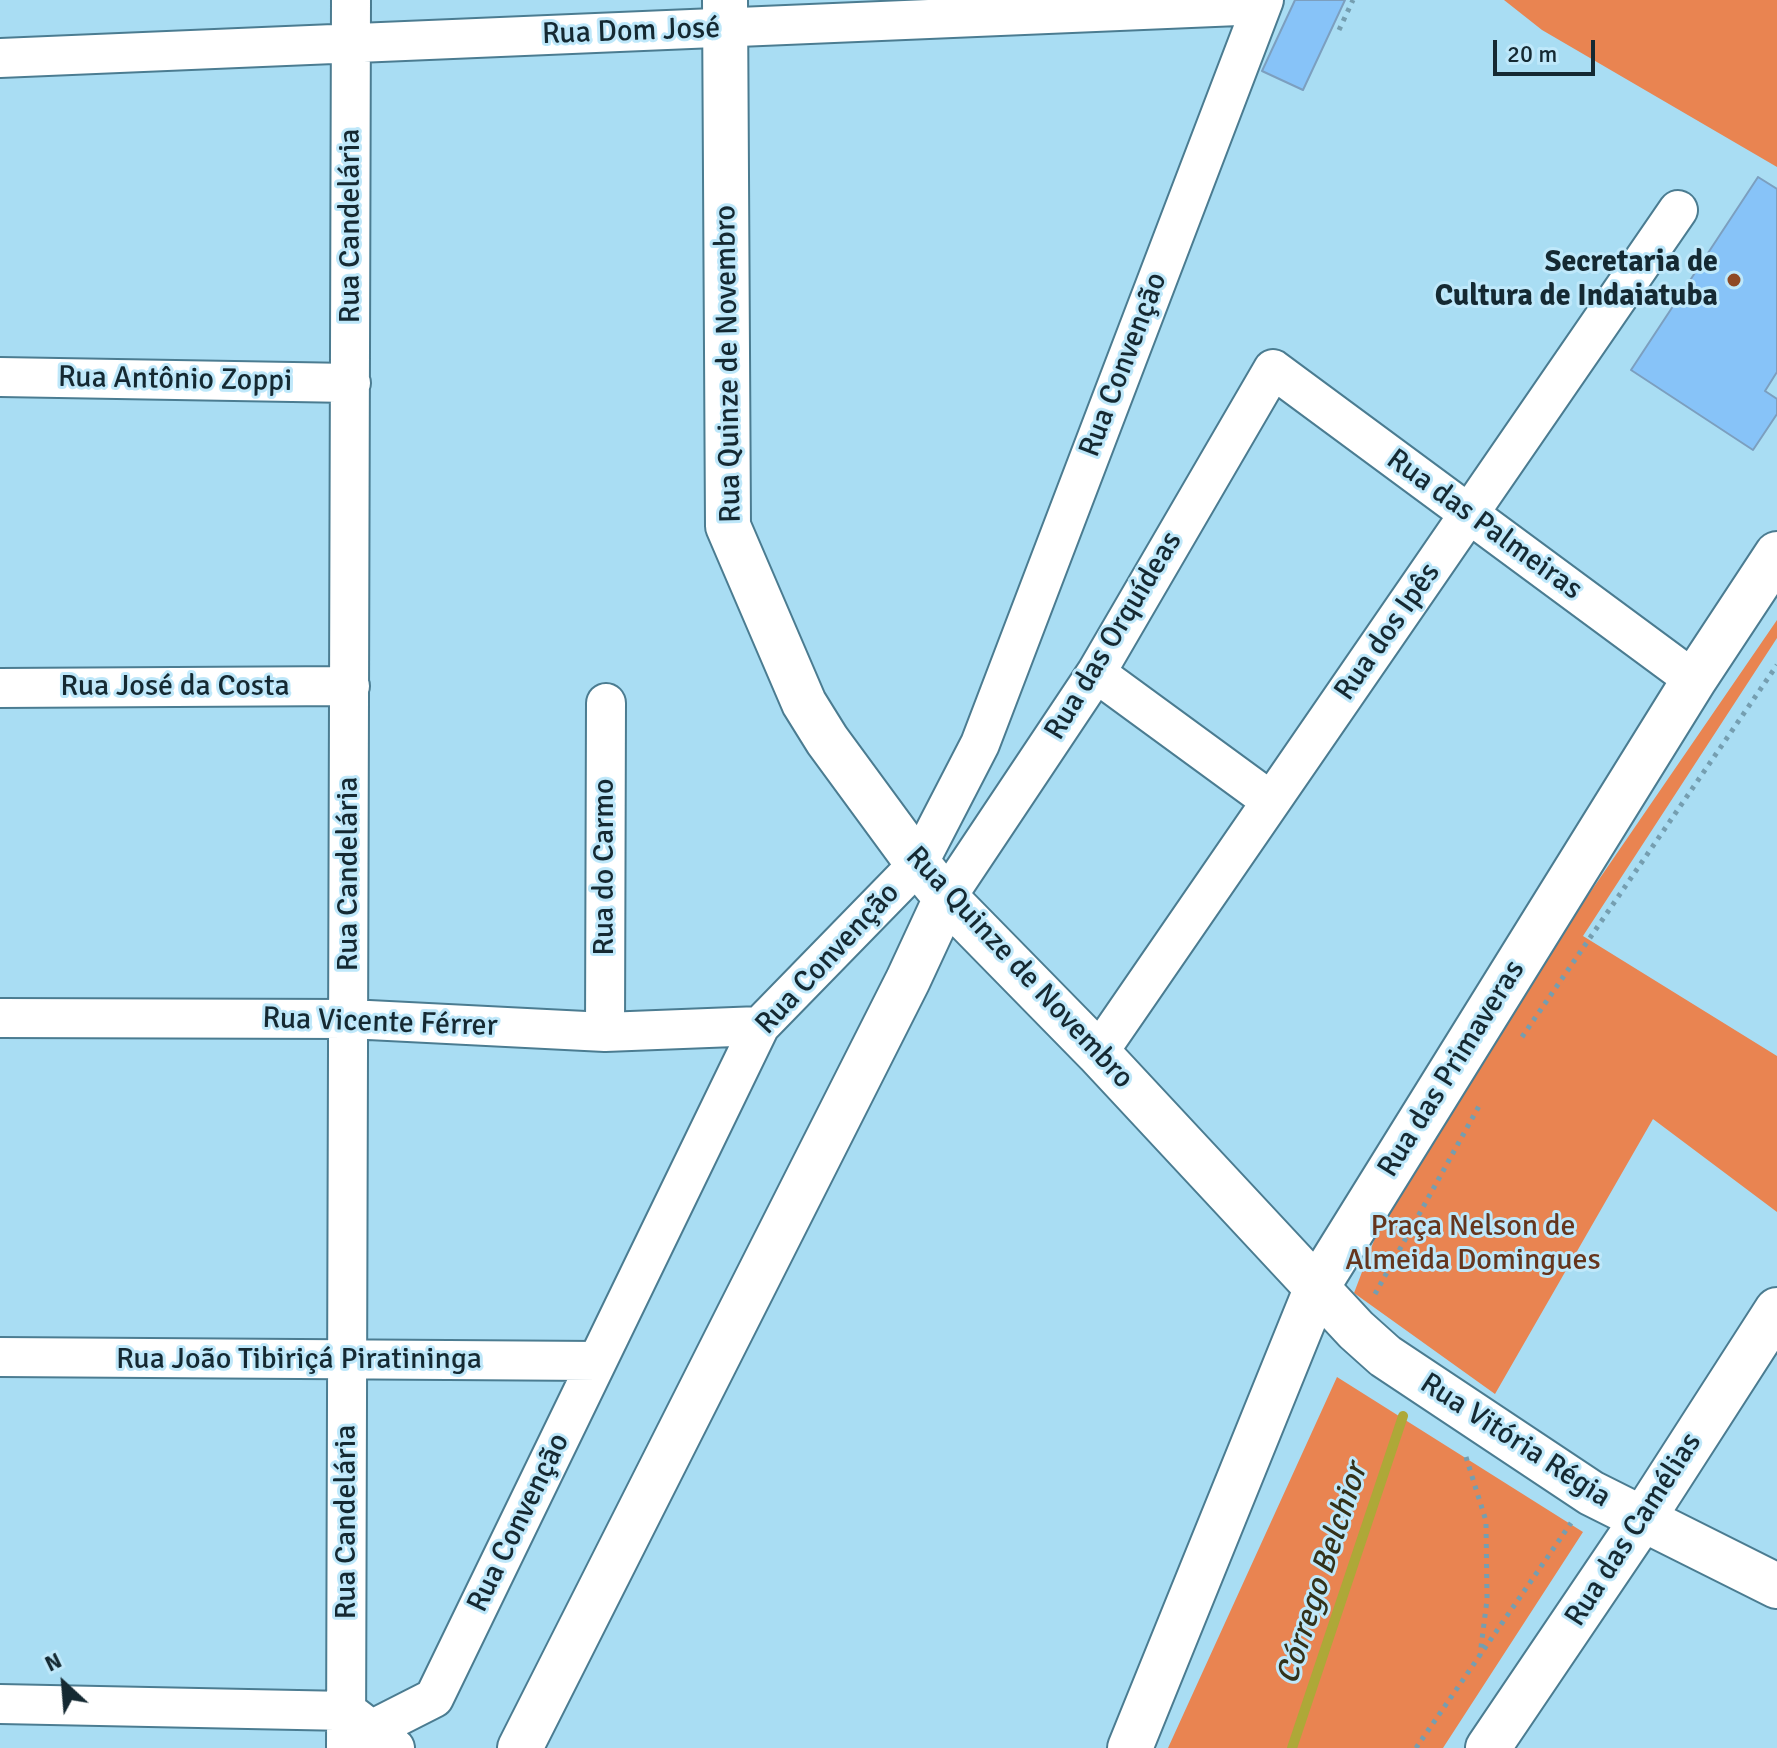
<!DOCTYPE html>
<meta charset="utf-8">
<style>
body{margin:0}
#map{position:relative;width:1777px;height:1748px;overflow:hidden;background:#a9ddf3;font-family:Signika,sans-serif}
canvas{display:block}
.north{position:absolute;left:24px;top:1644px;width:80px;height:80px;-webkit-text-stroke:6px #bfe8fa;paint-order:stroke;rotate:334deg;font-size:22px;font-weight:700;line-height:32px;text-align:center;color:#152932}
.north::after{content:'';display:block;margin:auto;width:28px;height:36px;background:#152932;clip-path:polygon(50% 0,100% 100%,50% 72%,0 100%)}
.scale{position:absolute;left:1493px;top:40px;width:102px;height:36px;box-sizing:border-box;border:4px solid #152932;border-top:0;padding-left:10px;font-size:24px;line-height:28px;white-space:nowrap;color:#152932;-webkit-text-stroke:6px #bfe8fa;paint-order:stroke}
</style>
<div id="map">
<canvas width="1777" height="1748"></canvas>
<div class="north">N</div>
<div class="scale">20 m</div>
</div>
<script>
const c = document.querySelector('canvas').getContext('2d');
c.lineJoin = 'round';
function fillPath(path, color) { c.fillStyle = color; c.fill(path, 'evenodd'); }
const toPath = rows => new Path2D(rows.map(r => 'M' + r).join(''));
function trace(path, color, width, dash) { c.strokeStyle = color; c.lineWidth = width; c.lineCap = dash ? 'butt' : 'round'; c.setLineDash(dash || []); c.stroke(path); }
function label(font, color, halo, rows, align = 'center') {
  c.font = font + ' Signika,sans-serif'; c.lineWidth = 6; c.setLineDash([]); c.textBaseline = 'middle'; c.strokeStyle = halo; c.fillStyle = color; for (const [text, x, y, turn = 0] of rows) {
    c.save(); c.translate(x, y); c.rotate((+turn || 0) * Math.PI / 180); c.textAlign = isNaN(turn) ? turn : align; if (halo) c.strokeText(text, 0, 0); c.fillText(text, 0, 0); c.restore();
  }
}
fillPath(toPath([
 [1504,0,1777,0,1777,167,1542,30],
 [1777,620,1777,638,1583,936,1777,1056,1777,1212,1653,1119,1495,1394,1354,1293,1386,1209,1484,1047],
 [1337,1377,1583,1532,1443,1748,1168,1748]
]), '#e98451');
trace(toPath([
 [1292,1748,1403,1416]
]), '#aea838', 10);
const building = toPath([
 [1295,0,1345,0,1303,90,1262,71,1295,0],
 [1758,177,1777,189,1777,372,1765,391,1777,399,1777,414,1753,450,1631,370,1758,177]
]);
fillPath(building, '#87c3f8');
trace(building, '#7c9fbf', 2);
const street = toPath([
 [0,58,1262,5],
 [0,377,351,383],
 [1096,673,1271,801],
 [0,688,350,686],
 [946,898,1096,673,1273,369,1694,680],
 [0,1018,349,1019,605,1032,760,1026],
 [605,1032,606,703],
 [1098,1053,1678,210],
 [0,1357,597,1361],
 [0,1704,347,1711,395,1748],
 [371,1730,434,1698,760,1026,918,864,980,744,1264,0],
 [346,1748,351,0]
]);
const secondary = toPath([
 [725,0,728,526,804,703,827,740,918,864,946,898,1098,1053,1356,1330,1385,1356,1591,1493,1777,1586],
 [520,1748,908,980,946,898]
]);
const primary = toPath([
 [1130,1748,1317,1287,1694,680,1777,554],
 [1488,1748,1642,1520,1777,1310]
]);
trace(street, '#4b7c91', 42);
trace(secondary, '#4b7c91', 48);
trace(primary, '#4b7c91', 48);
trace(toPath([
 [1339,30,1353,0],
 [1522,1037,1777,665],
 [1375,1294,1479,1106],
 [1466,1457,1486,1521,1487,1600,1480,1655],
 [1416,1748,1571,1523]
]), '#759eb0', 5, [4, 6]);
trace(street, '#fff', 38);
trace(secondary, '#fff', 44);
trace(primary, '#fff', 44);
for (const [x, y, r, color] of [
 [1734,280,8,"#8f4823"]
]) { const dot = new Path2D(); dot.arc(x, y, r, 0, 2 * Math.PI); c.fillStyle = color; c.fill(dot); trace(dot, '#bfe8fa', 3); }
label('30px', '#152932', '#bfe8fa', [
 ["Rua Dom José",631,32,-2],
 ["Rua Candelária",351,226,-90],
 ["Rua Quinze de Novembro",729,364,-91],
 ["Rua Convenção",1124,365,-69],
 ["Rua Antônio Zoppi",175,380,1],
 ["Rua das Palmeiras",1484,525,36],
 ["Rua dos Ipês",1388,632,-55],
 ["Rua das Orquídeas",1114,636,-59],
 ["Rua José da Costa",175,687],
 ["Rua do Carmo",605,867,-90],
 ["Rua Candelária",349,874,-90],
 ["Rua Convenção",828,959,-47],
 ["Rua Quinze de Novembro",1019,968,47],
 ["Rua Vicente Férrer",380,1023,2],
 ["Rua das Primaveras",1452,1069,-58],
 ["Rua João Tibiriçá Piratininga",299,1360],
 ["Rua Vitória Régia",1515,1441,33],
 ["Rua Candelária",347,1522,-90],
 ["Rua Convenção",519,1523,-64],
 ["Rua das Camélias",1634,1530,-57]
]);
label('bold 30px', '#152932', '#bfe8fa', [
 ["Secretaria de",1718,263],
 ["Cultura de Indaiatuba",1718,297]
], 'right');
label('30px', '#65351d', '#bfe8fa', [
 ["Praça Nelson de",1473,1227],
 ["Almeida Domingues",1473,1261]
]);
label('italic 32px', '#33321a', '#bfe8fa', [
 ["Córrego Belchior",1323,1574,-72]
]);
</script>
